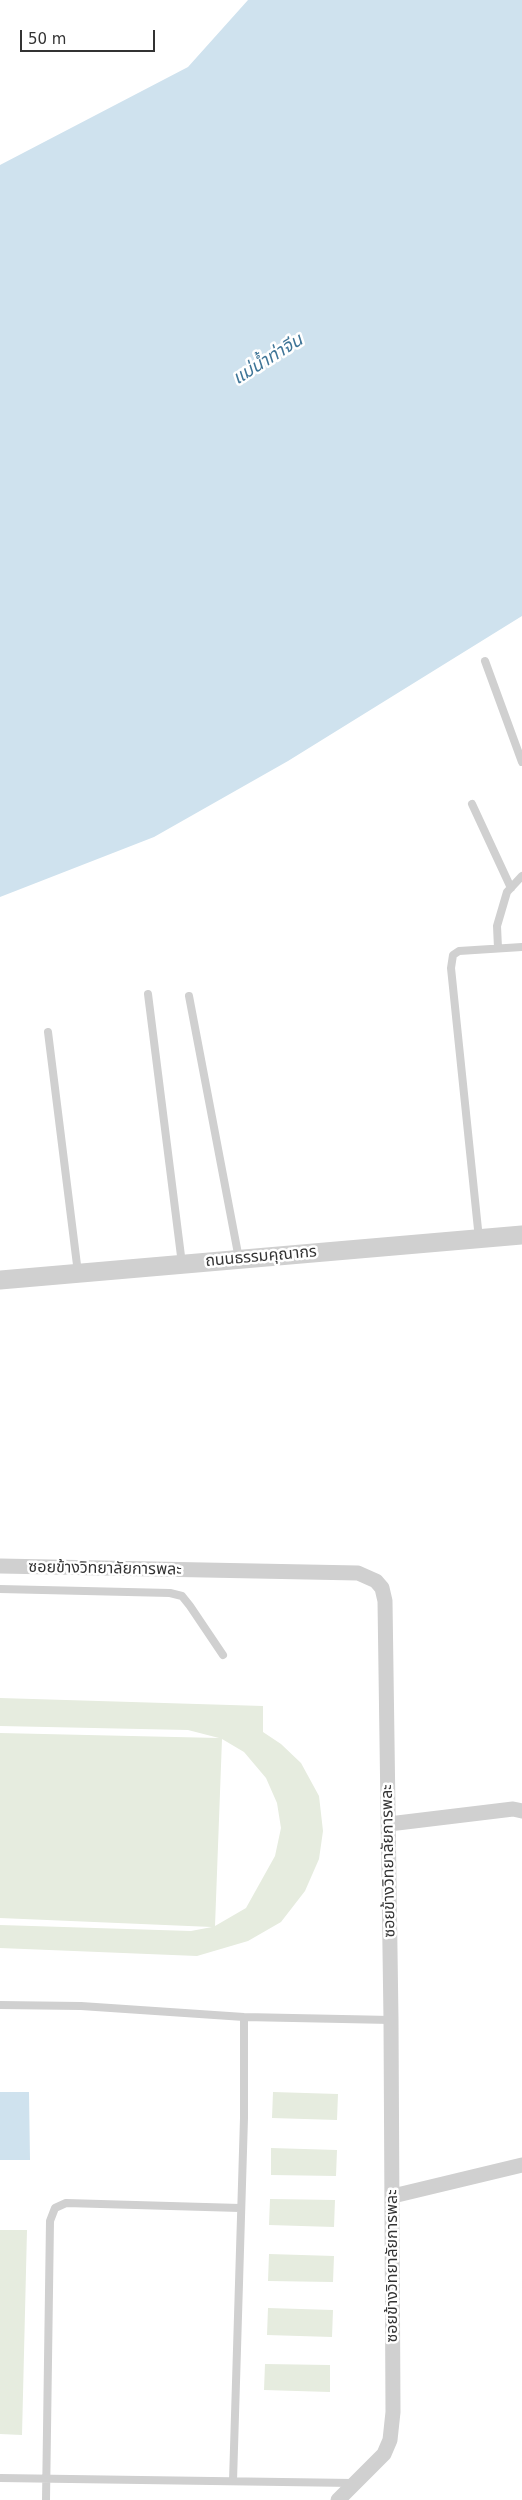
<!DOCTYPE html>
<meta charset="utf-8">
<style>
body{margin:0}
#map{position:relative;width:522px;height:2500px;overflow:hidden;background:#fff;font-family:"DejaVu Sans",sans-serif}
canvas{display:block}
.scale{position:absolute;left:20px;top:30px;width:135px;height:22px;box-sizing:border-box;border:2px solid #333;border-top:0;padding-left:6px;font-size:15px;line-height:18px;white-space:nowrap;color:#333;-webkit-text-stroke:4px #fff;paint-order:stroke}
</style>
<div id="map">
<canvas width="522" height="2500"></canvas>
<div class="scale">50 m</div>
</div>
<script>
const c = document.querySelector('canvas').getContext('2d');
c.lineJoin = 'round';
function fillPath(path, color) { c.fillStyle = color; c.fill(path, 'evenodd'); }
const toPath = rows => new Path2D(rows.map(r => 'M' + r).join(''));
function trace(path, color, width, dash) { c.strokeStyle = color; c.lineWidth = width; c.lineCap = dash ? 'butt' : 'round'; c.setLineDash(dash || []); c.stroke(path); }
function label(font, color, halo, rows, align = 'center') {
  c.font = font + ' "DejaVu Sans","Noto Sans Thai",sans-serif'; c.lineWidth = 5; c.setLineDash([]); c.textBaseline = 'middle'; c.strokeStyle = halo; c.fillStyle = color; for (const [text, x, y, turn = 0] of rows) {
    c.save(); c.translate(x, y); c.rotate((+turn || 0) * Math.PI / 180); c.textAlign = isNaN(turn) ? turn : align; if (halo) c.strokeText(text, 0, 0); c.fillText(text, 0, 0); c.restore();
  }
}
fillPath(toPath([
 [0,1698,263,1706,263,1732,281,1744,301,1763,319,1796,323,1831,319,1859,305,1891,281,1922,248,1941,197,1956,0,1948,0,1925,191,1931,212,1927,0,1918,0,1733,219,1738,188,1730,0,1726],
 [222,1739,244,1752,266,1778,277,1803,281,1828,275,1856,246,1908,215,1926],
 [273,2092,338,2094,337,2120,272,2118],
 [271,2148,337,2150,336,2176,271,2175],
 [270,2199,335,2200,334,2227,269,2225],
 [0,2230,27,2230,22,2435,0,2434],
 [269,2254,334,2256,333,2282,268,2281],
 [268,2308,333,2310,332,2337,267,2335],
 [265,2364,330,2365,330,2392,264,2390]
]), '#e6ecdf');
fillPath(toPath([
 [248,0,522,0,522,616,288,761,154,837,0,897,0,165,188,67],
 [0,2092,29,2092,30,2160,0,2160]
]), '#cfe2ee');
trace(toPath([
 [485,661,522,762],
 [472,804,511,888],
 [498,948,497,926,507,892,522,876],
 [148,994,182,1264],
 [189,996,239,1259],
 [48,1032,78,1273],
 [479,1239,451,968,453,955,459,951,522,947],
 [0,1589,170,1593,182,1596,190,1606,223,1655],
 [0,2005,81,2006,244,2017,391,2020],
 [0,2478,353,2483],
 [233,2481,244,2118,244,2017],
 [46,2500,50,2221,55,2208,66,2203,240,2208]
]), '#d0d0d0', 8);
trace(toPath([
 [0,1566,358,1573,376,1581,382,1588,385,1601,391,2020,393,2412,390,2440,384,2454,338,2500],
 [389,1824,513,1809,522,1811],
 [393,2196,522,2165]
]), '#d0d0d0', 15);
trace(toPath([
 [0,1280,522,1235]
]), '#d0d0d0', 19);
label('16px', '#333', '#fff', [
 ["ถนนธรรมคุณากร",261,1257,-5],
 ["ซอยข้างวิทยาลัยการพละ",105,1569,1],
 ["ซอยข้างวิทยาลัยการพละ",389,1861,-91],
 ["ซอยข้างวิทยาลัยการพละ",393,2266,-90]
]);
label('italic 18px', '#3f7597', '#fff', [
 ["แม่น้ำท่าจีน",268,360,-32]
]);
</script>
